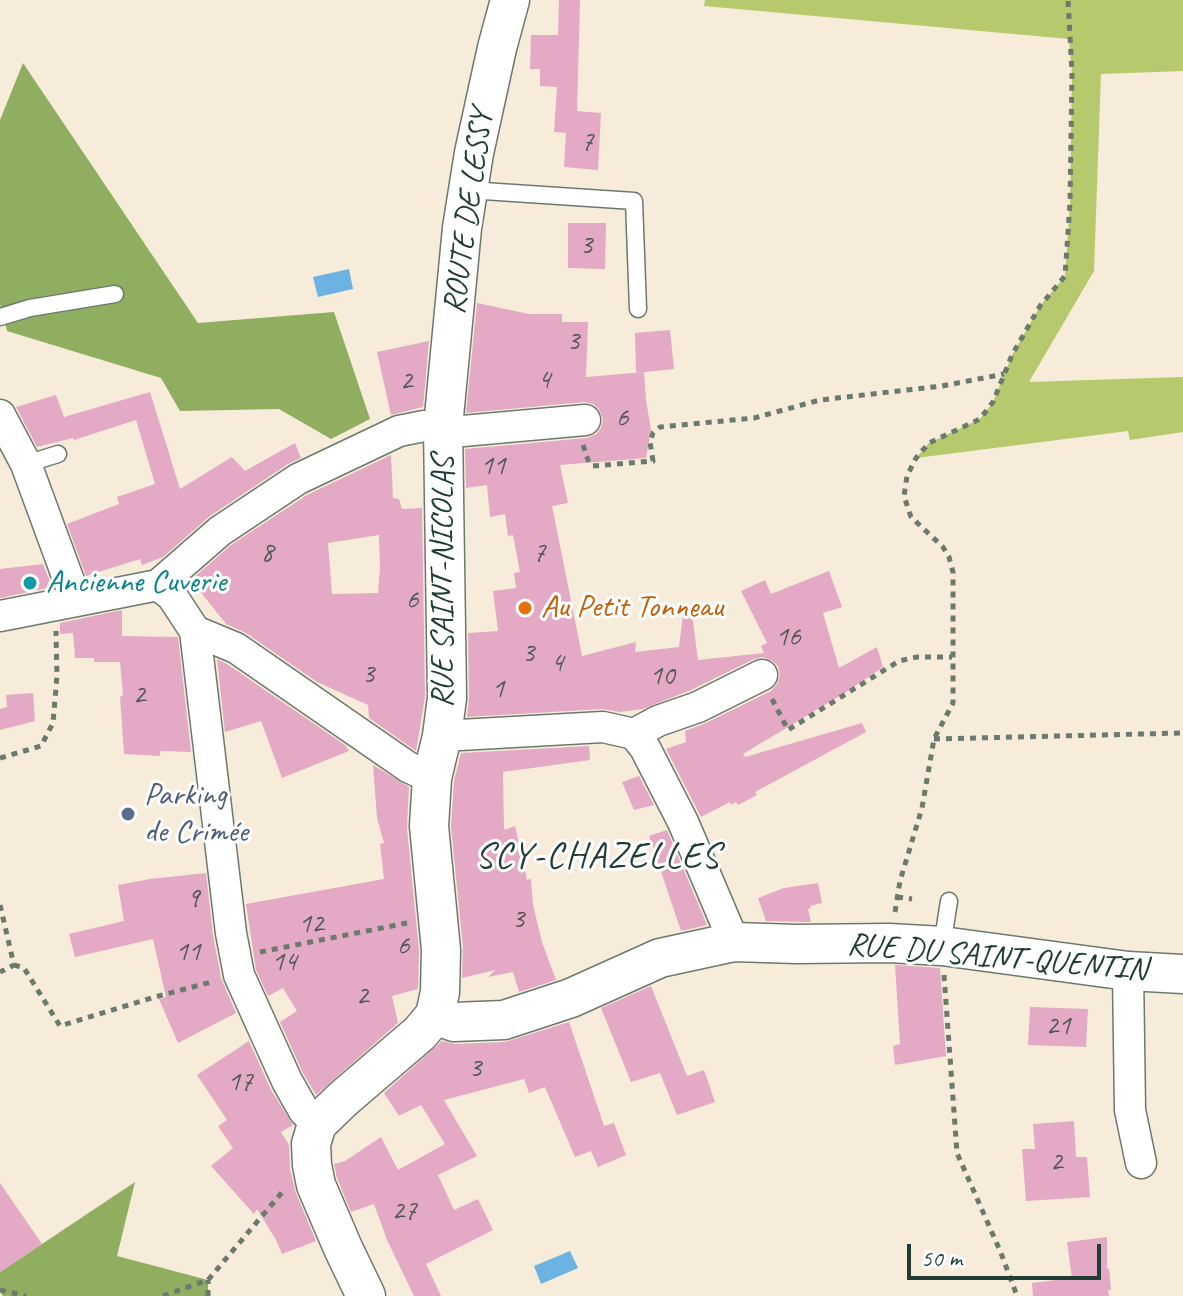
<!DOCTYPE html>
<meta charset="utf-8">
<style>
body{margin:0}
#map{position:relative;width:1183px;height:1296px;overflow:hidden;background:#f6ecd9;font-family:Caveat,sans-serif}
canvas{display:block}
.scale{position:absolute;left:907px;top:1244px;width:194px;height:36px;box-sizing:border-box;border:4px solid #1f3d34;border-top:0;padding-left:10px;font-size:24px;line-height:28px;white-space:nowrap;color:#1f3d34;-webkit-text-stroke:6px #fff;paint-order:stroke}
</style>
<div id="map">
<canvas width="1183" height="1296"></canvas>
<div class="scale">50 m</div>
</div>
<script>
const c = document.querySelector('canvas').getContext('2d');
c.lineJoin = 'round';
function fillPath(path, color) { c.fillStyle = color; c.fill(path, 'evenodd'); }
const toPath = rows => new Path2D(rows.map(r => 'M' + r).join(''));
function trace(path, color, width, dash) { c.strokeStyle = color; c.lineWidth = width; c.lineCap = dash ? 'butt' : 'round'; c.setLineDash(dash || []); c.stroke(path); }
function label(font, color, halo, rows, align = 'center') {
  c.font = font + ' Caveat,sans-serif'; c.lineWidth = 6; c.setLineDash([]); c.textBaseline = 'middle'; c.strokeStyle = halo; c.fillStyle = color; for (const [text, x, y, turn = 0] of rows) {
    c.save(); c.translate(x, y); c.rotate((+turn || 0) * Math.PI / 180); c.textAlign = isNaN(turn) ? turn : align; if (halo) c.strokeText(text, 0, 0); c.fillText(text, 0, 0); c.restore();
  }
}
fillPath(toPath([
 [705,0,1183,0,1183,71,1101,74,1094,271,1029,382,1183,377,1183,432,1130,440,1128,431,916,458,929,443,980,419,993,402,1012,355,1040,306,1065,276,1070,203,1072,73,1069,39,704,6]
]), '#b6ca6d');
fillPath(toPath([
 [23,63,198,323,334,312,370,419,331,439,279,409,180,411,161,378,7,331,0,304,0,120],
 [135,1182,117,1256,208,1280,208,1296,3,1296,0,1292,0,1272]
]), '#90ae60');
fillPath(toPath([
 [349,269,353,289,318,297,313,277],
 [570,1251,578,1268,541,1284,534,1266]
]), '#6cb3e3');
fillPath(toPath([
 [559,0,580,0,577,111,601,113,598,170,564,167,566,133,554,132,557,87,540,86,540,69,530,69,531,35,558,35],
 [568,223,606,223,605,269,568,268],
 [477,303,529,314,562,314,562,322,588,322,586,377,644,372,646,400,651,430,646,458,560,465,568,503,552,506,582,656,636,642,635,652,679,647,684,607,691,607,698,660,764,653,761,646,767,643,741,591,765,580,771,594,829,571,842,607,823,613,839,668,877,647,883,667,846,692,743,754,745,757,862,723,866,732,755,792,757,795,738,805,736,802,731,805,730,802,701,817,666,749,686,742,685,731,706,723,771,691,777,684,780,675,778,666,771,660,762,657,754,659,691,690,643,709,620,712,602,709,467,717,469,698,468,633,498,631,493,591,516,588,514,573,520,572,513,535,508,536,505,514,490,517,487,485,466,488,465,449,587,438,596,434,601,428,603,419,599,409,593,404,584,402,466,413],
 [670,330,674,369,636,373,635,333],
 [429,341,423,407,391,415,377,352],
 [150,392,180,489,232,457,245,471,295,443,301,458,288,464,210,516,163,557,142,565,140,559,86,576,67,524,119,504,117,497,155,484,136,420,74,440,73,438,37,447,16,407,56,395,64,417],
 [391,455,393,498,399,499,402,509,422,508,425,697,416,751,369,718,368,705,317,682,246,633,226,624,191,580,231,545,307,495],
 [379,535,380,568,378,593,332,594,328,543],
 [43,564,52,587,0,598,0,569],
 [122,610,122,636,178,637,191,752,160,751,160,756,124,754,120,697,123,695,120,662,94,662,94,658,75,658,73,633,60,634,60,623],
 [217,659,227,664,345,745,349,751,282,778,261,721,225,732],
 [33,693,35,721,0,730,0,709,7,707,6,695],
 [589,746,590,760,503,772,504,830,515,826,527,880,531,879,533,905,542,942,556,980,519,992,513,972,488,977,495,970,462,978,463,948,451,826,454,781,461,753],
 [373,765,409,787,407,828,419,951,418,989,392,996,398,1023,316,1095,303,1073,280,1022,297,1011,283,988,268,996,256,970,246,904,384,879,380,844,384,843,377,818],
 [639,776,654,805,634,810,622,782],
 [667,830,707,925,681,931,649,836],
 [206,873,213,935,221,978,236,1013,178,1043,159,999,166,997,153,939,75,957,69,934,124,921,118,885,150,879],
 [818,883,822,903,810,906,811,908,808,909,811,922,766,921,758,898,784,888],
 [895,965,940,968,946,1056,895,1065,893,1046,900,1044],
 [651,986,687,1076,704,1070,715,1102,677,1115,660,1073,631,1082,601,1008],
 [1030,1007,1088,1009,1086,1047,1028,1045],
 [569,1022,604,1126,614,1123,626,1155,598,1167,591,1151,575,1157,545,1087,529,1093,524,1079,444,1100,477,1156,438,1175,454,1210,478,1199,493,1230,426,1264,441,1296,414,1296,387,1240,374,1204,351,1212,337,1178,334,1164,345,1161,381,1137,398,1170,445,1144,421,1105,399,1116,384,1093,442,1041,455,1044,505,1042],
 [249,1041,271,1090,293,1125,281,1132,289,1145,290,1169,296,1193,316,1241,282,1254,276,1240,257,1209,254,1214,211,1166,233,1148,218,1126,227,1120,197,1075],
 [1074,1121,1076,1157,1087,1157,1090,1197,1026,1201,1022,1149,1035,1149,1033,1124],
 [0,1183,42,1244,0,1272],
 [1107,1237,1107,1269,1109,1268,1111,1290,1108,1290,1109,1296,1033,1296,1032,1283,1072,1278,1067,1242]
]), '#e4a9c4');
const service = toPath([
 [468,190,634,201,638,309],
 [0,317,30,308,115,294],
 [26,464,58,454],
 [942,946,949,901]
]);
const minor = toPath([
 [0,415,26,464,76,600],
 [158,585,172,596,195,631,231,933,239,975,287,1081,304,1111,317,1124],
 [0,616,158,585,220,531,298,479,399,431,424,426,463,431,585,420],
 [195,631,236,648,408,767,432,778],
 [634,734,658,721,698,707,762,675],
 [442,736,603,727,634,734,645,748,683,822,734,942],
 [1128,971,1130,1110,1141,1163]
]);
const tertiary = toPath([
 [435,1015,454,1022,504,1020,571,998,660,958,734,942,797,944,889,943,942,946,1128,971,1183,974],
 [366,1296,343,1248,316,1185,312,1165,311,1144,317,1124,343,1099,420,1033,435,1015,440,992,441,950,429,826,432,778,442,736,447,698,443,427,462,228,474,153,497,48,510,0]
]);
trace(service, '#6a7a6e', 19);
trace(minor, '#6a7a6e', 33);
trace(tertiary, '#6a7a6e', 41);
trace(toPath([
 [583,445,589,463,593,466,653,461,650,442,653,433,660,427,754,418,820,400,942,386,1004,374],
 [772,699,788,730,899,661,917,657,952,657],
 [934,739,1183,733],
 [0,758,41,746,53,723,57,676,56,631],
 [897,897,912,899],
 [0,905,14,965,0,972],
 [895,912,900,881,922,808,934,739,953,703,953,572,949,557,943,547,911,517,904,496,907,476,916,458,929,443,980,419,993,402,1012,355,1040,306,1065,276,1070,203,1072,73,1068,0],
 [260,952,407,923],
 [14,965,24,968,60,1026,155,997,215,981],
 [944,975,957,1153,1001,1253,1017,1296],
 [0,1290,26,1296],
 [163,1296,208,1280,284,1190],
 [208,1296,208,1280]
]), '#6a7a6e', 5, [6, 6]);
trace(service, '#fff', 16);
trace(minor, '#fff', 30);
trace(tertiary, '#fff', 38);
for (const [x, y, r, color] of [
 [30,583,8,"#0f9aa8"],
 [525,608,8,"#e8710a"],
 [128,814,8,"#5c6f8a"]
]) { const dot = new Path2D(); dot.arc(x, y, r, 0, 2 * Math.PI); c.fillStyle = color; c.fill(dot); trace(dot, '#fff', 3); }
label('28px', '#505858', null, [
 ["7",587,143],
 ["3",586,246],
 ["3",573,342],
 ["4",544,381],
 ["2",406,382],
 ["6",622,419],
 ["11",493,467],
 ["8",267,554],
 ["7",539,554],
 ["6",412,601],
 ["16",788,638],
 ["3",528,654],
 ["4",557,664],
 ["3",368,675],
 ["10",662,677],
 ["1",498,690],
 ["2",139,696],
 ["9",193,900],
 ["3",518,920],
 ["12",311,925],
 ["6",403,947],
 ["11",188,953],
 ["14",284,963],
 ["2",362,997],
 ["21",1058,1027],
 ["3",475,1069],
 ["17",240,1083],
 ["2",1056,1163],
 ["27",404,1212]
]);
label('32px', '#1f3d34', '#fff', [
 ["ROUTE DE LESSY",469,212,-82],
 ["RUE SAINT-NICOLAS",444,582,-90],
 ["RUE DU SAINT-QUENTIN",997,958,5]
]);
label('32px', '#0d838f', '#fff', [
 ["Ancienne Cuverie",46,583]
], 'left');
label('32px', '#c56008', '#fff', [
 ["Au Petit Tonneau",541,608]
], 'left');
label('32px', '#4e5e75', '#fff', [
 ["Parking",144,796],
 ["de Crimée",144,833]
], 'left');
c.letterSpacing = '2px';
label('36px', '#1f3d34', '#fff', [
 ["SCY-CHAZELLES",598,858]
]);
c.letterSpacing = '0px';
</script>
